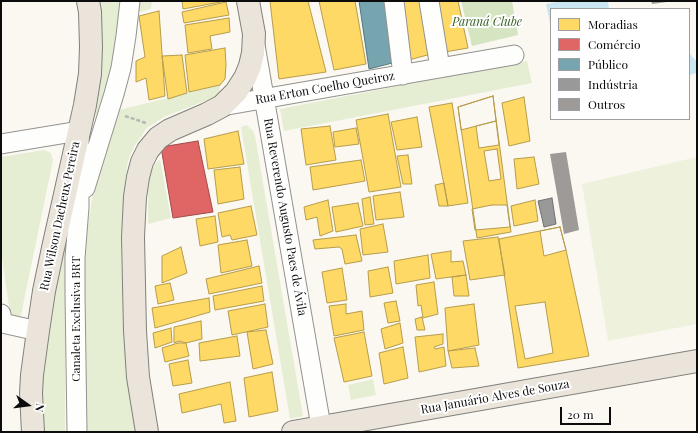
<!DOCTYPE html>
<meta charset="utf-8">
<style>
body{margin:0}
#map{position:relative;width:698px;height:433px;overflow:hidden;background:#faf8f1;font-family:"Playfair Display",serif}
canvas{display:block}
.frame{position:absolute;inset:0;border:2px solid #0c0c0c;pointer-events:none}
.legend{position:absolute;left:550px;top:8px;width:140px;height:112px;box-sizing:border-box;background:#fff;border:1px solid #9e9e9e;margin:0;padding:5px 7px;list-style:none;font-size:12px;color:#0c0c0c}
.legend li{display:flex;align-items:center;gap:8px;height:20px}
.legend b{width:20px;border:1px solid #9e9e9e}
.north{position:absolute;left:8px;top:385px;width:40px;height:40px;-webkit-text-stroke:3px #fff;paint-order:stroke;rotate:104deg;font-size:11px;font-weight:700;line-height:16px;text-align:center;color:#0c0c0c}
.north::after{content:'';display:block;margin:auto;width:14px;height:18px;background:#0c0c0c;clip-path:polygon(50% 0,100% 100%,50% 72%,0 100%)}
.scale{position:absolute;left:560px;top:407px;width:51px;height:18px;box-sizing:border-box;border:2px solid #0c0c0c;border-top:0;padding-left:5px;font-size:12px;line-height:14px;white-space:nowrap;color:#0c0c0c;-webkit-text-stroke:3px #fff;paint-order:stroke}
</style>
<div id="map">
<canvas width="698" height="433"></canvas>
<div class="frame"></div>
<ul class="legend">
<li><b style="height:11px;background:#ffd966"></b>Moradias</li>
<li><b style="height:11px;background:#e06666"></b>Comércio</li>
<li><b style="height:11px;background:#76a5af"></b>Público</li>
<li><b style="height:11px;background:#999"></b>Indústria</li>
<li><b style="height:11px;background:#9d9a97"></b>Outros</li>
</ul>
<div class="north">N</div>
<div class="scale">20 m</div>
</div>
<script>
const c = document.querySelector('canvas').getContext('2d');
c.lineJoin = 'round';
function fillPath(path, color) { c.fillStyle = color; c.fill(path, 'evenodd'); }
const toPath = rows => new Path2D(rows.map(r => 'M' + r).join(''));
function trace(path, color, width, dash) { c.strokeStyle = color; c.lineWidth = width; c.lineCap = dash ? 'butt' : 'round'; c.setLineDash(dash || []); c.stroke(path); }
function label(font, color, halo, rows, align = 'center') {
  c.font = font + ' "Playfair Display",serif'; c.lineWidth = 4; c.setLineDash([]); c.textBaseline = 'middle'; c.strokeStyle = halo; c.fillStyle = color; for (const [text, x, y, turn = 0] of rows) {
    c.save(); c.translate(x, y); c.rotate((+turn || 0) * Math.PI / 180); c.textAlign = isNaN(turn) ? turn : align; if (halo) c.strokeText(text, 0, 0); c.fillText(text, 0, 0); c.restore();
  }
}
fillPath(toPath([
 [98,1,123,1,112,74,95,128,99,41],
 [136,1,152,1,151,9,135,13],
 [527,61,532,83,284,131,280,109],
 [220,85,220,95,164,117,147,128,135,145,128,160,125,183,121,237,122,276,135,432,86,432,85,281,86,235,94,188,119,110],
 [247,125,253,131,255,136,303,416,290,419,241,127],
 [44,150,51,153,53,160,21,315,15,318,10,314,1,251,1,157],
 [160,159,171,218,148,224,148,193,149,181,151,173,155,164],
 [66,215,65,432,40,432,41,378],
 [373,379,376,395,351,400,348,385]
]), '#e5eed3');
fillPath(toPath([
 [461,1,512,1,518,35,472,46]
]), '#d6e5c1');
fillPath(toPath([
 [697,157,697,324,608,341,582,184]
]), '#eef2dc');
fillPath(toPath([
 [561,1,608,1,609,9,551,9,551,28,546,4],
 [689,53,697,62,697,73,689,75]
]), '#cae7f1');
const homes = toPath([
 [182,1,226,1,183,9,182,1],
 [270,1,308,1,326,72,279,79,270,1],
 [319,1,355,1,366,64,334,70,319,1],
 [398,1,426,1,435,53,405,61,398,1],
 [431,1,458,1,468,48,439,53,431,1],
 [226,2,229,15,184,23,182,12,226,2],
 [159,11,165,96,149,100,146,78,136,82,136,61,145,57,139,16,159,11],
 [229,18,230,32,210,36,212,49,188,53,185,25,229,18],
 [225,48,226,65,225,79,220,85,189,92,185,55,225,48],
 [182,55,187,93,168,99,162,56,182,55],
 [493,96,511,232,477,238,458,107,493,96],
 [493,96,496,121,461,130,458,107,493,96],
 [524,97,530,141,509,146,502,103,524,97],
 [452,103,468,203,448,206,429,107,452,103],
 [388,114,401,187,369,192,356,120,388,114],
 [417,117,422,147,397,150,391,122,417,117],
 [496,121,499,145,479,148,476,126,496,121],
 [330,126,336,160,306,165,301,129,330,126],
 [356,128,359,144,335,147,333,132,356,128],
 [238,131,244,164,208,169,204,139,238,131],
 [497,149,501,179,489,181,484,151,497,149],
 [408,155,412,184,403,184,397,156,408,155],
 [534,157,539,184,517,189,514,159,534,157],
 [361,160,365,181,313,190,310,167,361,160],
 [240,167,244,199,218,204,214,170,240,167],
 [444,183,448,206,439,206,435,185,444,183],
 [400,192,404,217,376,220,373,196,400,192],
 [370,197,374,224,365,225,362,199,370,197],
 [328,200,333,231,320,236,317,217,306,220,304,207,328,200],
 [535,200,538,221,514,226,511,206,535,200],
 [358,203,363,226,336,232,332,207,358,203],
 [492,205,507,205,510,227,475,230,472,209,492,205],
 [251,206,257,235,232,240,230,235,222,237,218,213,251,206],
 [215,216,218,242,200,246,196,219,215,216],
 [383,224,388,252,363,255,360,229,383,224],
 [560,227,566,250,589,356,518,368,499,239,560,227],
 [560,227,566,250,544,256,540,231,560,227],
 [356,235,362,261,345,264,342,249,339,247,315,249,313,240,356,235],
 [498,237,505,275,470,280,463,241,498,237],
 [247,240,252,266,221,273,218,245,247,240],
 [181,247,187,273,162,283,162,256,181,247],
 [451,251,451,262,463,261,466,275,436,279,431,254,451,251],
 [428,255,430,278,396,284,394,261,428,255],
 [259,266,262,283,209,294,206,279,259,266],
 [388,267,393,293,370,297,368,271,388,267],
 [342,268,347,300,327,303,322,272,342,268],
 [466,275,469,296,454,296,452,277,466,275],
 [434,282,438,314,423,318,421,305,418,306,416,285,434,282],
 [170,283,174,300,158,304,155,286,170,283],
 [262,286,264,301,215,310,213,296,262,286],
 [209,298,210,312,155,328,152,308,209,298],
 [396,301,400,321,388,323,384,303,396,301],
 [545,302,553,353,525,359,515,306,545,302],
 [265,304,268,327,232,335,228,311,265,304],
 [346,304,346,314,362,311,364,330,334,336,329,306,346,304],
 [474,304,479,345,448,351,445,308,474,304],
 [422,317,425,330,417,330,415,319,422,317],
 [201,321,202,339,186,343,179,341,174,343,174,327,201,321],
 [400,323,403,343,385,349,381,329,400,323],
 [171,328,172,342,155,348,153,333,171,328],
 [266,330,273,364,253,369,247,332,266,330],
 [364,332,372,376,344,382,334,338,364,332],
 [443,334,443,344,434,347,435,349,444,347,446,366,419,372,415,337,443,334],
 [237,336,240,356,200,361,199,343,237,336],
 [178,343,186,343,189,356,165,362,162,348,178,343],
 [403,347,408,378,384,384,379,353,403,347],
 [475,348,479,366,452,368,448,351,475,348],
 [188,360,192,383,173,386,169,364,188,360],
 [272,372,278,411,249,417,244,378,272,372],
 [230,382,236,421,224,423,221,404,182,413,179,394,230,382]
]);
fillPath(homes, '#ffd966');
trace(homes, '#b69c4b', 1);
const shops = toPath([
 [198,141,213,212,173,218,161,147,198,141]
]);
fillPath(shops, '#e06666');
trace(shops, '#a04b4b', 1);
const public = toPath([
 [359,1,392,1,400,61,369,69,359,1]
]);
fillPath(public, '#76a5af');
trace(public, '#56777e', 1);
const industry = toPath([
 [552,198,556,224,544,227,538,201,552,198]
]);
fillPath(industry, '#999');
trace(industry, '#6f6f6f', 1);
fillPath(toPath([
 [651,1,667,1,667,2,652,4],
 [566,152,579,230,564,234,550,154]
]), '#9d9a97');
const minor = toPath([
 [394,1,403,75],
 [429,1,440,68],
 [255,45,322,432],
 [222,106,514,55],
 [1,144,79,131,79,207,75,258,75,293,77,432],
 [85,188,114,94,121,68,126,36,130,1],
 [1,314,2,323,38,331]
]);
const major = toPath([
 [33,432,31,393,32,375,38,331,44,291,53,248,85,105,90,74,91,47,90,12,88,1],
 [147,432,138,377,135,331,133,237,135,197,138,177,142,162,148,150,158,138,170,130,207,114,222,106,236,92,245,78,250,66,253,53,254,34,248,1],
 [293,432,697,361]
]);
trace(minor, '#93928f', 21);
trace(major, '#80807c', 24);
trace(toPath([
 [125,116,146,123]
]), '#b7b7b6', 2.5, [4, 2]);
trace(minor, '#fefefd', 19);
trace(major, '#eae4da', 22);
label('italic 12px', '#345f22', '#fff', [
 ["Paraná Clube",487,22]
]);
label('12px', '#0c0c0c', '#fff', [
 ["Rua Erton Coelho Queiroz",325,88,-10],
 ["Rua Wilson Dacheux Pereira",60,216,-78],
 ["Rua Reverendo Augusto Paes de Ávila",285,217,80],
 ["Canaleta Exclusiva BRT",76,319,-90],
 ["Rua Januário Alves de Souza",495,397,-10]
]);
</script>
